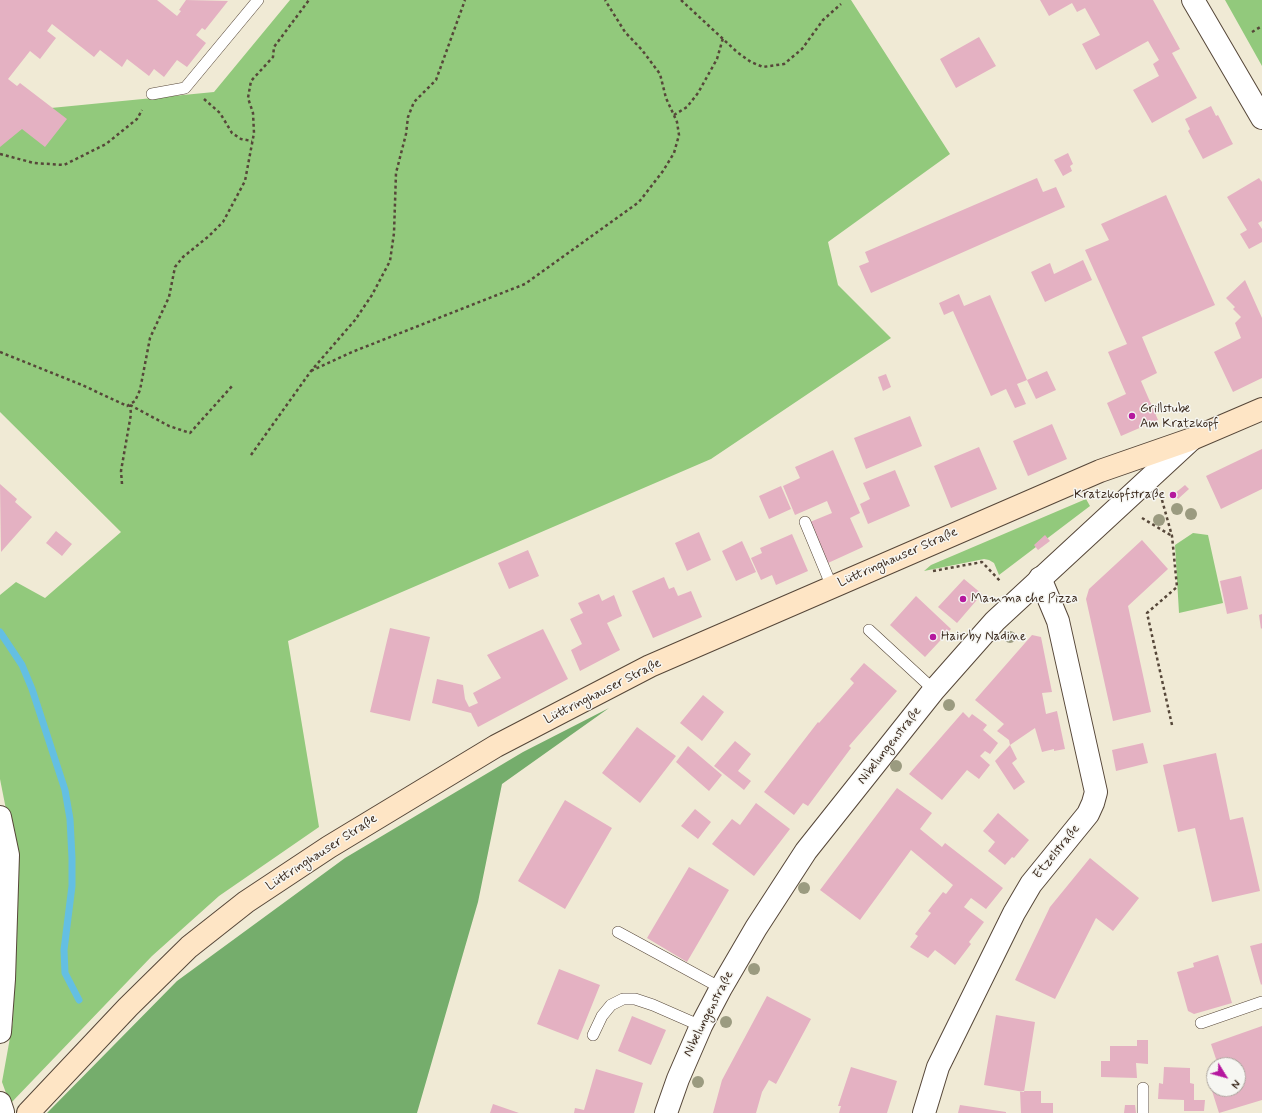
<!DOCTYPE html>
<meta charset="utf-8">
<style>
body{margin:0}
#map{position:relative;width:1262px;height:1113px;overflow:hidden;background:#f0ead5;font-family:Mynerve,sans-serif}
canvas{display:block}
.north{position:absolute;left:1206px;top:1057px;width:40px;height:40px;box-sizing:border-box;background:#f6f6f2;border:1px solid #aba49d;border-radius:50%;rotate:127deg;font-size:11px;font-weight:700;line-height:16px;text-align:center;color:#3b2a1e}
.north::after{content:'';display:block;margin:auto;width:14px;height:18px;background:#b5179e;clip-path:polygon(50% 0,100% 100%,50% 72%,0 100%)}
</style>
<div id="map">
<canvas width="1262" height="1113"></canvas>
<div class="north">N</div>
</div>
<script>
const c = document.querySelector('canvas').getContext('2d');
c.lineJoin = 'round';
function fillPath(path, color) { c.fillStyle = color; c.fill(path, 'evenodd'); }
const toPath = rows => new Path2D(rows.map(r => 'M' + r).join(''));
function trace(path, color, width, dash) { c.strokeStyle = color; c.lineWidth = width; c.lineCap = dash ? 'butt' : 'round'; c.setLineDash(dash || []); c.stroke(path); }
function label(font, color, halo, rows, align = 'center') {
  c.font = font + ' Mynerve,sans-serif'; c.lineWidth = 3; c.setLineDash([]); c.textBaseline = 'middle'; c.strokeStyle = halo; c.fillStyle = color; for (const [text, x, y, turn = 0] of rows) {
    c.save(); c.translate(x, y); c.rotate((+turn || 0) * Math.PI / 180); c.textAlign = isNaN(turn) ? turn : align; if (halo) c.strokeText(text, 0, 0); c.fillText(text, 0, 0); c.restore();
  }
}
fillPath(toPath([
 [290,0,851,0,950,154,828,242,838,285,891,338,711,459,288,641,319,827,219,896,152,956,10,1104,2,1082,13,1021,16,860,0,779,0,595,16,582,45,598,121,532,0,412,0,113,214,92],
 [1225,0,1262,0,1262,66],
 [1086,499,1090,506,999,575,994,563,989,560,984,559,924,571,931,565],
 [1193,533,1208,535,1223,603,1179,613,1175,545]
]), '#92c97c');
fillPath(toPath([
 [609,708,502,784,478,902,417,1113,47,1113,177,981,345,858,523,752]
]), '#75ad6c');
trace(toPath([
 [0,632,22,665,32,689,65,790,70,819,72,858,72,886,64,950,65,973,79,1000]
]), '#64bfe2', 7);
fillPath(toPath([
 [0,0,157,0,177,16,181,11,179,10,186,0,228,1,205,30,202,28,196,35,206,43,187,67,177,60,164,77,154,69,149,76,127,59,122,67,100,50,94,57,52,24,47,31,56,38,40,59,30,51,8,79,17,86,20,83,67,119,45,147,22,129,0,147],
 [1040,0,1153,0,1180,49,1172,53,1197,98,1152,123,1133,90,1159,76,1153,64,1159,60,1148,41,1096,70,1082,44,1100,35,1085,8,1077,12,1072,3,1049,16],
 [979,37,996,66,956,88,940,59],
 [1211,106,1216,116,1218,115,1233,144,1203,159,1188,131,1190,129,1185,119],
 [1068,153,1073,164,1070,166,1072,171,1063,176,1054,160],
 [1037,178,1043,192,1056,187,1065,207,871,293,859,266,869,262,865,252],
 [1259,178,1262,182,1262,221,1258,223,1262,229,1262,242,1249,249,1240,234,1247,230,1227,197],
 [1166,195,1215,305,1142,337,1157,373,1141,381,1158,420,1121,436,1107,403,1126,394,1108,352,1127,344,1085,250,1109,240,1101,224],
 [1083,260,1092,280,1045,302,1031,272,1050,263,1054,274],
 [1245,280,1262,318,1262,378,1233,392,1214,352,1241,338,1235,323,1241,317,1233,309,1235,307,1226,298],
 [959,294,964,306,990,295,1027,380,1047,371,1056,390,1036,399,1027,380,1017,384,1026,404,1015,408,1006,389,991,396,953,311,944,315,939,303],
 [886,374,891,387,883,391,878,377],
 [910,416,922,446,866,469,854,438],
 [1052,424,1067,459,1028,476,1013,441],
 [979,447,997,489,951,508,934,466],
 [1262,449,1262,489,1221,509,1206,476],
 [833,450,860,513,850,518,863,547,828,563,810,522,832,513,827,501,795,515,783,486,800,478,795,467],
 [895,470,910,506,868,524,860,504,870,499,863,483],
 [0,484,17,499,15,502,32,517,1,552],
 [1185,485,1189,489,1178,499,1174,494],
 [781,486,791,509,769,519,759,496],
 [56,531,72,544,62,556,46,543],
 [699,532,711,560,687,571,675,543],
 [792,534,808,571,776,585,772,575,761,580,751,558,762,553,760,548],
 [1045,535,1050,541,1038,550,1034,545],
 [1142,540,1168,569,1128,606,1151,712,1113,721,1086,599,1089,589],
 [742,541,756,572,736,581,722,551],
 [528,550,539,576,509,589,498,563],
 [1241,576,1248,609,1227,614,1220,581],
 [664,577,669,589,674,587,678,596,691,591,702,617,653,638,632,591],
 [964,579,982,594,957,623,938,607],
 [599,594,602,601,614,595,622,616,607,623,620,650,580,671,571,650,582,644,570,619,583,613,578,603],
 [916,596,951,629,925,657,890,625],
 [1262,614,1262,628,1261,629,1259,615],
 [390,628,430,637,410,721,370,712],
 [543,629,568,679,478,727,471,713,432,703,437,679,463,685,465,699,469,707,478,703,473,693,501,678,487,655],
 [1032,635,1041,637,1052,692,1042,693,1046,714,1057,711,1065,749,1054,751,1054,749,1042,752,1035,728,1010,745,1009,740,997,731,1004,724,975,700],
 [864,663,897,691,849,746,851,748,808,806,803,803,794,815,764,792,818,722,819,723,854,683,850,679],
 [703,695,724,712,702,741,680,723],
 [963,712,969,718,972,714,987,725,983,730,998,743,990,754,985,751,980,756,990,765,979,779,967,770,942,800,909,774],
 [637,727,676,756,640,803,602,773],
 [735,741,751,754,738,771,751,781,744,790,714,766],
 [1143,743,1148,763,1116,771,1112,750],
 [1010,745,1017,759,1012,763,1025,782,1014,790,995,761],
 [688,746,722,775,709,791,676,762],
 [1216,753,1230,820,1243,817,1260,891,1212,902,1195,828,1178,832,1163,765],
 [897,788,932,813,920,829,942,847,945,843,1003,888,986,909,971,898,964,907,984,922,969,942,971,944,955,965,935,950,928,958,910,947,918,936,915,934,931,913,928,911,943,892,946,894,953,885,911,850,860,920,820,890],
 [565,800,612,828,565,909,518,881],
 [756,803,790,829,754,876,712,844,732,819,740,825],
 [695,809,711,822,698,839,681,826],
 [998,813,1029,840,1014,858,1012,857,1005,865,988,851,995,842,983,831],
 [1090,858,1139,898,1113,931,1096,918,1055,999,1015,980,1050,907],
 [689,867,729,890,687,962,647,938],
 [1262,943,1262,984,1261,985,1250,946],
 [1218,955,1232,1003,1194,1014,1188,1011,1177,972,1194,967,1193,963],
 [559,969,600,985,578,1040,537,1024],
 [767,996,811,1019,776,1084,769,1080,762,1092,756,1113,713,1113,722,1080],
 [996,1015,1035,1022,1024,1092,984,1085],
 [632,1016,666,1030,651,1065,618,1051],
 [1262,1026,1262,1100,1219,1113,1207,1075,1214,1073,1214,1089,1238,1089,1238,1065,1218,1065,1211,1044],
 [1137,1040,1148,1040,1148,1064,1136,1063,1137,1078,1101,1077,1101,1061,1110,1061,1110,1046,1137,1046],
 [851,1067,897,1081,887,1113,839,1113,841,1106,838,1106],
 [1164,1067,1190,1068,1190,1083,1194,1084,1194,1100,1205,1100,1204,1111,1184,1111,1184,1100,1158,1099,1159,1083,1163,1084],
 [596,1069,643,1083,634,1113,574,1113,575,1108,584,1110],
 [1020,1091,1041,1091,1041,1103,1053,1103,1053,1113,1021,1113],
 [493,1104,519,1113,490,1113],
 [960,1105,1006,1112,1006,1113,958,1113],
 [1125,1105,1135,1105,1136,1113,1124,1113]
]), '#e4b1c2');
const service = toPath([
 [152,94,185,88,258,0],
 [805,522,832,587],
 [869,630,934,690],
 [618,932,721,988],
 [1201,1023,1262,1002],
 [593,1035,602,1016,611,1005,623,999,635,999,653,1005,701,1026],
 [1143,1088,1143,1113]
]);
const minor = toPath([
 [1193,0,1262,118],
 [0,817,8,855,4,979,0,1032],
 [0,1103,3,1112],
 [924,1113,938,1067,1014,913,1031,884,1088,814,1093,803,1096,792,1058,621,1040,578]
]);
const tertiary = toPath([
 [666,1113,678,1079,701,1026,721,988,756,928,806,851,934,690,995,621,1192,439]
]);
const secondary = toPath([
 [28,1113,128,1007,189,947,246,902,329,847,496,746,650,666,1100,471,1192,439,1262,409]
]);
trace(service, '#564739', 12);
trace(minor, '#564739', 24);
trace(tertiary, '#564739', 24);
trace(secondary, '#564739', 24);
trace(toPath([
 [681,0,737,52,751,62,763,67,784,64,802,49,823,20,841,4],
 [1252,32,1262,26],
 [204,99,220,113,232,133,241,139,252,141],
 [674,115,687,107,698,93,717,59,723,38],
 [0,154,34,163,64,165,106,144,137,119,142,110],
 [0,352,82,385,127,406,135,401,140,390,150,338,169,297,175,267,183,257,209,236,223,222,245,181,254,133,253,113,248,98,251,81,273,57,274,47,309,0],
 [311,371,352,352,525,284,639,202,663,171,674,153,679,135,677,122,666,98,660,74,642,50,625,32,605,0],
 [130,405,169,426,190,433,233,385],
 [251,455,311,371,355,320,372,295,390,261,394,233,396,173,406,134,408,117,414,102,436,80,465,0],
 [122,484,121,471,131,414,130,405],
 [1162,500,1172,536,1177,587,1147,613,1172,725],
 [1142,518,1172,536],
 [933,571,982,562,1001,582]
]), '#564739', 2.5, [3, 3]);
trace(service, '#fff', 11);
trace(minor, '#fff', 22);
trace(tertiary, '#fff', 22);
trace(secondary, '#fee5c5', 22);
c.fillStyle = '#9b9b80';
for (const [x, y] of [
 [1177,509],
 [1191,514],
 [1159,520],
 [1010,637],
 [949,705],
 [896,766],
 [804,888],
 [754,969],
 [726,1022],
 [698,1082]
]) { c.beginPath(); c.arc(x, y, 6, 0, 2 * Math.PI); c.fill(); }
for (const [x, y, r, color] of [
 [1132,416,4,"#b5179e"],
 [1173,495,4,"#b5179e"],
 [963,599,4,"#b5179e"],
 [933,637,4,"#b5179e"]
]) { const dot = new Path2D(); dot.arc(x, y, r, 0, 2 * Math.PI); c.fillStyle = color; c.fill(dot); trace(dot, '#f6f6f2', 1.5); }
label('13px', '#3b2a1e', '#f6f6f2', [
 ["Grillstube",1140,409],
 ["Am Kratzkopf",1140,424],
 ["Kratzkopfstraße",1165,495,"right"],
 ["Mamma che Pizza",971,599],
 ["Hair by Nadine",941,637]
], 'left');
label('13px', '#3b2a1e', '#f6f6f2', [
 ["Lüttringhauser Straße",898,558,-24],
 ["Lüttringhauser Straße",603,692,-27],
 ["Nibelungenstraße",890,746,-52],
 ["Etzelstraße",1057,852,-51],
 ["Lüttringhauser Straße",322,853,-33],
 ["Nibelungenstraße",709,1014,-63]
]);
</script>
